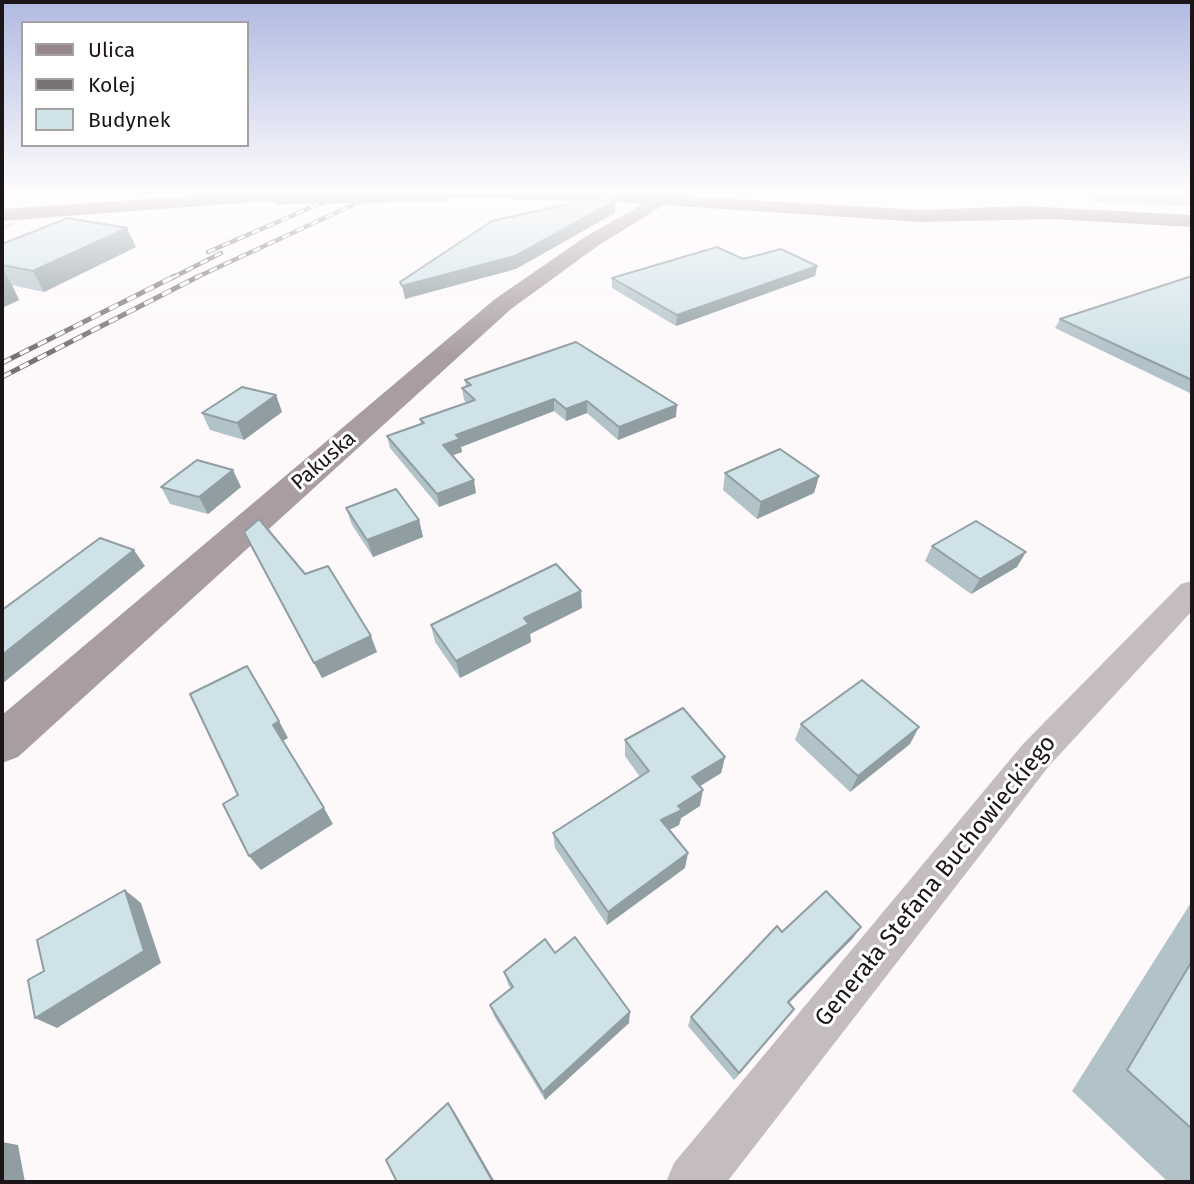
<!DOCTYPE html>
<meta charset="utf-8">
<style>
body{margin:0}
#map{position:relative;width:1194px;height:1184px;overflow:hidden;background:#fdf9fb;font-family:"Fira Sans",sans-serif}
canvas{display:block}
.frame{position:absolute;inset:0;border:4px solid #1b1517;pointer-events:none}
.legend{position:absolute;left:21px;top:21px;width:228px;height:126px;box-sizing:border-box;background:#fff;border:2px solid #a4a1a2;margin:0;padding:9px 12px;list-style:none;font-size:21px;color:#1b1517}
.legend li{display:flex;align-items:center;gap:14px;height:35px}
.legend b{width:35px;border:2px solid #a4a1a2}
</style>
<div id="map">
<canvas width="1194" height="1184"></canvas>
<div class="frame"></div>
<ul class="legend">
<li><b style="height:9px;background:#96878c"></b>Ulica</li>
<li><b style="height:9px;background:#777274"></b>Kolej</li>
<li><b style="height:19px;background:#cee2e8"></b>Budynek</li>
</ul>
</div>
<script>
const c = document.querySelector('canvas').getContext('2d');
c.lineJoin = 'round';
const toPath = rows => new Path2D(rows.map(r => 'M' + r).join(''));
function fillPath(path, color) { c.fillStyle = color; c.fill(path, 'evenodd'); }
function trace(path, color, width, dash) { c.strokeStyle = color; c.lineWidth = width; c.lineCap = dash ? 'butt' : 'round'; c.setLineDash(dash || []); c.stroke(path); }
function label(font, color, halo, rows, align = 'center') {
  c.font = font + ' "Fira Sans",sans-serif'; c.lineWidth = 6; c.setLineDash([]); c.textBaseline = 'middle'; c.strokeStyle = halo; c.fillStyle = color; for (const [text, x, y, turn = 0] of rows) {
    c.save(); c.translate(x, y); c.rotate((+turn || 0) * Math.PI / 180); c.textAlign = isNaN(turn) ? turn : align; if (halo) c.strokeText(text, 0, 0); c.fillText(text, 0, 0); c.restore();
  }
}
fillPath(toPath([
 [12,222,17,223,2,231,2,227,12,222]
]), '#fcc3d6');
fillPath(toPath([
 [1100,195,1192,198,1192,206,1095,202,1095,196,1100,195],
 [1192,581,1192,611,1049,766,727,1182,666,1182,674,1163,1023,744,1181,584,1192,581]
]), '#c4bcbf');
fillPath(toPath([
 [666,191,687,191,599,245,511,309,18,757,2,763,2,715,495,299,585,237,666,191]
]), '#a99da1');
fillPath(toPath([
 [266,191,283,191,288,195,279,200,2,221,2,209,266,191],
 [434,191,617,192,921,210,1024,206,1192,215,1192,227,1051,219,921,222,617,202,442,197,436,196,434,191]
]), '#96878c');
const railFar1 = toPath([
 [208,252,349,191],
 [172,278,221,253],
 [195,278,383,191]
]);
const rail = toPath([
 [2,363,175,276],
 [2,377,199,276]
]);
trace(railFar1, '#777274', 4.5);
trace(rail, '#777274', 5);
trace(railFar1, '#fff', 2.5, [8]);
trace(rail, '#fff', 3.5, [10]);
trace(toPath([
 [279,195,442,192]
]), '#96878c', 19);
fillPath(toPath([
 [1084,191,1192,191,1192,198,1084,193],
 [2,244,136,247,44,292,12,285,19,300,2,308],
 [743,259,817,266,815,276,676,326,612,288,612,278],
 [1192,276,1192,394,1055,328,1060,319],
 [465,380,676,417,618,440,587,413,566,421,554,411,461,447,462,452,452,455,476,493,439,507,390,448,387,436,421,424,420,419,467,403,464,400,462,388,466,387],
 [276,395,282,412,244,440,210,430,202,413],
 [725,473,819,476,814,493,757,519,723,490],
 [161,487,241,487,208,514,170,504],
 [346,508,419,520,423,537,373,557,352,525],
 [244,532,305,574,377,652,322,678],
 [932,546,1017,567,971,594,925,561],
 [582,608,530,634,531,642,460,678,435,642,431,625],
 [801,724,910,744,850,792,795,740],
 [625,740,725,757,721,773,700,786,700,806,681,818,679,825,669,830,685,868,607,925,555,848,553,833,640,777,625,756],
 [1192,901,1192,1182,1168,1182,1072,1091],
 [782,932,853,938,789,1003,794,1009,734,1080,688,1026,691,1017],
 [555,953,629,1023,545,1100,494,1016,490,1005,511,989,508,984,504,972]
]), '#b1c2c8');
fillPath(toPath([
 [615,201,615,213,516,269,405,299,402,286],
 [127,228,136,247,44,292,33,271],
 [817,266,815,276,676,326,677,315],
 [2,268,12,285,19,300,2,308],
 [276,395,282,412,244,440,237,423],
 [554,399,554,411,461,447,462,452,445,458,443,445,456,435],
 [587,401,587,413,566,421,566,409],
 [677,405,676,417,618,440,619,427],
 [233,470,241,487,208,514,199,497],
 [819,476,814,493,757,519,761,502],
 [474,480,476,493,439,507,437,494],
 [419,520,423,537,373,557,367,540],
 [134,550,145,566,2,684,2,655],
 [1026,552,1017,567,971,594,980,579],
 [581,591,582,608,530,634,531,642,460,678,456,661,524,618],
 [371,636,377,652,322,678,314,663],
 [279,721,288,738,283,741,273,725],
 [919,727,910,744,850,792,858,776],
 [725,757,721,773,689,793,692,777],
 [703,790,700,806,681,818,679,825,659,835,661,820,678,806],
 [324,808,333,824,261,870,249,856],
 [688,853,685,868,607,925,608,912],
 [125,890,141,903,161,963,57,1028,35,1018],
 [861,927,853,938,781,1011,788,1002],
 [794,1009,787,1018,734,1080,739,1073],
 [630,1012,629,1023,545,1100,543,1092],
 [448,1103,454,1111,495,1182,493,1182],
 [2,1142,18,1145,25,1182,2,1182]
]), '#909ea2');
const building = toPath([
 [612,194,615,201,515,256,402,286,400,282,492,221,612,194],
 [68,218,127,228,33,271,2,265,2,244,68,218],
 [717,247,743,259,781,249,817,266,677,315,612,278,717,247],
 [2,269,6,279,2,281,2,269],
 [1192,276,1192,380,1060,319,1192,276],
 [576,342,677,405,619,427,587,401,566,409,554,399,456,435,460,439,443,445,474,480,437,494,387,436,424,423,420,419,475,400,462,388,471,385,465,380,576,342],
 [242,387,276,395,237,423,202,413,242,387],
 [780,449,819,476,761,502,725,473,780,449],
 [197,460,233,470,199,497,161,487,197,460],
 [396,489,419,520,367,540,346,508,396,489],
 [259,519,305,574,328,566,371,636,314,663,244,532,259,519],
 [976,521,1026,552,980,579,932,546,976,521],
 [100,538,134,550,2,655,2,610,100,538],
 [556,564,581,591,524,618,529,624,456,661,431,625,556,564],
 [247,666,279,721,273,725,324,808,249,856,223,804,238,795,190,694,247,666],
 [862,680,919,727,858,776,801,724,862,680],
 [683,708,725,757,692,777,703,790,678,806,682,810,661,820,688,853,608,912,553,833,649,771,625,740,683,708],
 [125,890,144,951,35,1018,28,980,44,971,37,940,125,890],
 [826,891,861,927,788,1002,794,1009,739,1073,691,1017,777,926,782,932,826,891],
 [575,937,630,1012,543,1092,490,1005,513,987,504,972,545,939,555,953,575,937],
 [1192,961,1192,1129,1127,1070,1192,961],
 [448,1103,493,1182,397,1182,386,1160,448,1103]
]);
fillPath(building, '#cee2e8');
trace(building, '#909ea2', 2);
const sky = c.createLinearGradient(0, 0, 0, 356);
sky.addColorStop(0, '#b0bae1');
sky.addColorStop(0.54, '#fefcfd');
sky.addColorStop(1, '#fefcfd00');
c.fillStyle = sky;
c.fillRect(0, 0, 1194, 356);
label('21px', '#1b1517', '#fff', [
 ["Pakuska",324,461,-41]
]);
label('24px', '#1b1517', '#fff', [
 ["Generała Stefana Buchowieckiego",936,881,-51]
]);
</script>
